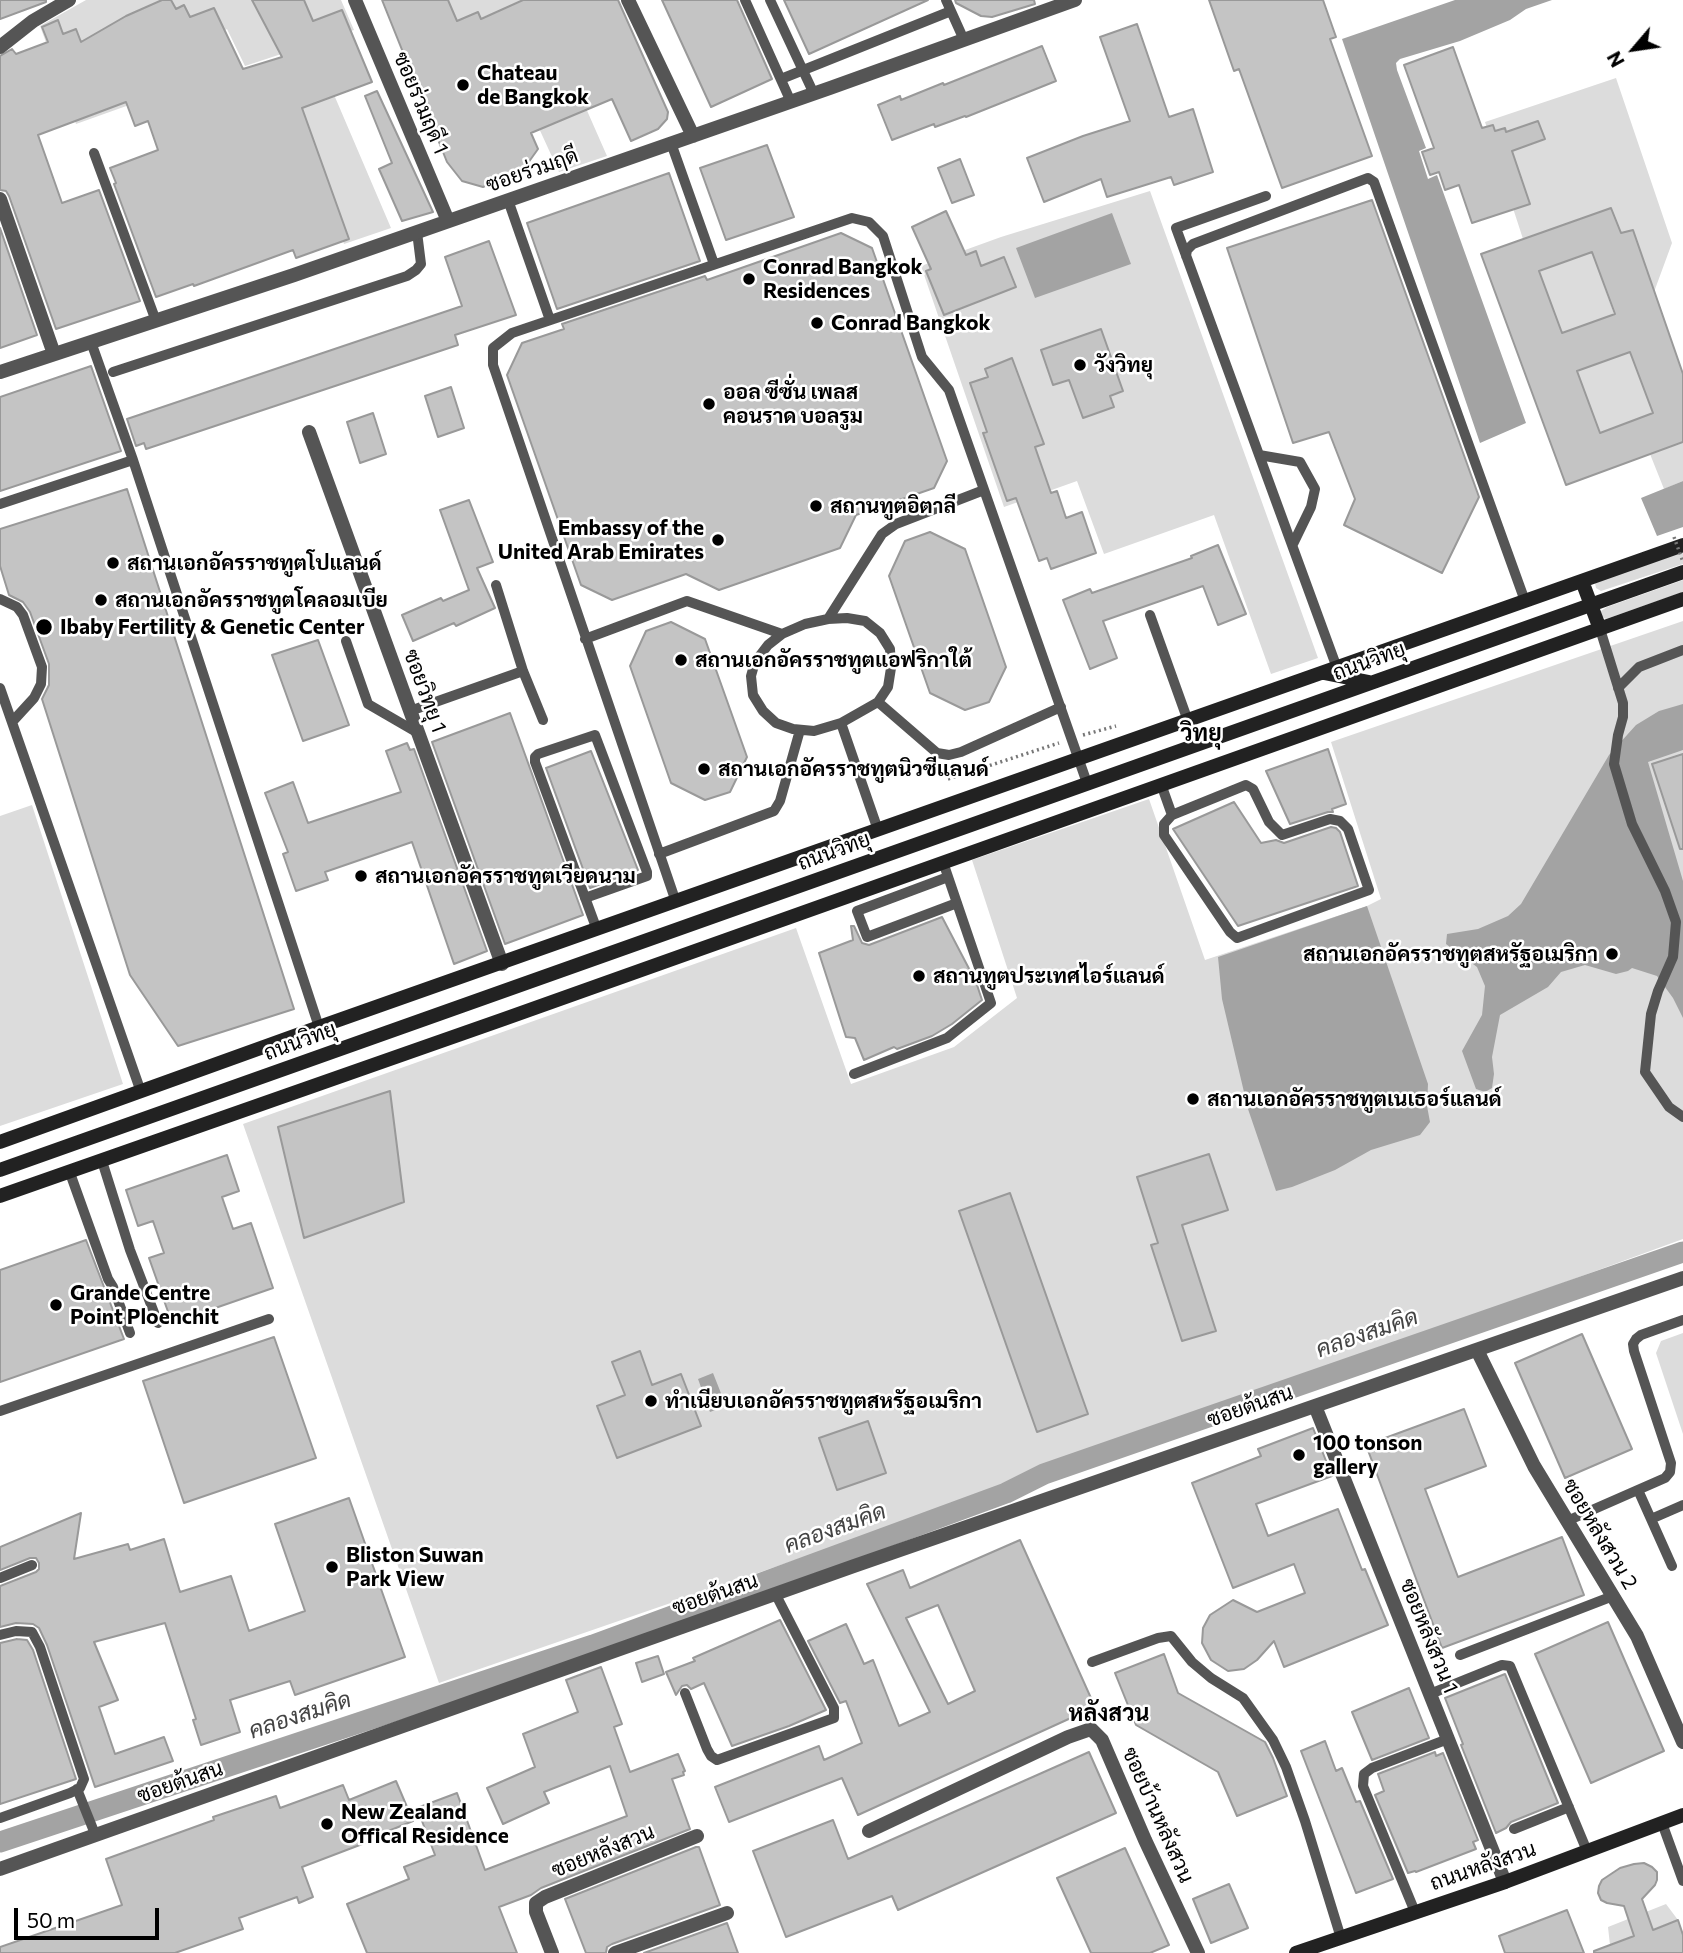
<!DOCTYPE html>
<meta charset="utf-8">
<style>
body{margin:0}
#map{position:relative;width:1683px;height:1953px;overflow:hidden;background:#fff;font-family:Commissioner,sans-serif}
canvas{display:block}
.north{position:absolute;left:1599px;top:14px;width:70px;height:70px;-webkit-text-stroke:5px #fff;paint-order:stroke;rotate:241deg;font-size:19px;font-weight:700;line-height:28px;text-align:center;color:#000}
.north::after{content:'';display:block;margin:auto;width:24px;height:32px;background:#000;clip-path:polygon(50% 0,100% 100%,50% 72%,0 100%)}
.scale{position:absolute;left:14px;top:1908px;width:145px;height:32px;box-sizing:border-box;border:4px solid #000;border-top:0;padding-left:9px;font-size:21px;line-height:24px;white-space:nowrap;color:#000;-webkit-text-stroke:5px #fff;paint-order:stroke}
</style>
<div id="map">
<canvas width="1683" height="1953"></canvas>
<div class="north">N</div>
<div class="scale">50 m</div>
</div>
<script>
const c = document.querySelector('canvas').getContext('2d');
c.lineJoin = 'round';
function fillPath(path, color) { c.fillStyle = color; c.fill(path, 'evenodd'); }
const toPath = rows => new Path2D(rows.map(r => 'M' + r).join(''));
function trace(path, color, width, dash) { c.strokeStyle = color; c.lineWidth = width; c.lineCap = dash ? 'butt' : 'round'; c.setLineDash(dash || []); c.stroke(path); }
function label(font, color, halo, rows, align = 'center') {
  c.font = font + ' Commissioner,Sarabun,sans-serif'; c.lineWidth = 5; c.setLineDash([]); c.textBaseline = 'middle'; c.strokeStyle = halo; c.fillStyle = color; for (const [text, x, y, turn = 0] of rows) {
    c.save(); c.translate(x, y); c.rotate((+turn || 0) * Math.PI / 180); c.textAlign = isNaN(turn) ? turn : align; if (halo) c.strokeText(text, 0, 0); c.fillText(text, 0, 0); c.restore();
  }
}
fillPath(toPath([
 [86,0,341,0,354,30,245,66,227,29,142,76,146,99,76,124,40,26],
 [443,0,560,0,493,24,488,15,456,28],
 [1616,78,1672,243,1654,292,1633,230,1621,233,1611,208,1523,239,1485,122],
 [332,90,391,228,344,244,297,103],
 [585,106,607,156,559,172,537,124],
 [1150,191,1318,658,1271,674,1214,515,1104,554,1077,481,1004,507,921,266,1001,237],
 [1592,252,1614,314,1562,333,1539,271],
 [1630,352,1653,413,1600,433,1577,371],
 [1683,442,1683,481,1664,489,1650,454],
 [1683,551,1683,564,1601,591,1596,588,1595,583],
 [1683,580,1683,592,1606,619,1602,617,1601,611,1607,607],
 [1683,621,1683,1239,998,1490,439,1683,243,1124,796,928,851,1084,954,1047,1017,998,972,860,1149,799,1205,960,1367,906,1381,899,1331,742],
 [32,805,123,1084,0,1126,0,816],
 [1683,1333,1683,1434,1656,1353,1661,1341],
 [1666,1904,1678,1920,1610,1945,1608,1927]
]), '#dcdcdc');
fillPath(toPath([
 [1455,0,1552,0,1526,9,1510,20,1460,41,1400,59,1396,63,1397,70,1426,148,1419,151,1428,179,1437,175,1526,423,1480,443,1342,39],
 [1112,213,1131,264,1035,298,1016,248],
 [1683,481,1683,527,1657,536,1641,498],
 [1683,704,1683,750,1648,762,1683,881,1683,1018,1673,998,1657,976,1632,968,1628,971,1616,974,1585,965,1561,972,1548,987,1500,1015,1492,1057,1494,1074,1492,1088,1485,1092,1476,1089,1462,1051,1482,1015,1485,986,1477,967,1446,944,1447,934,1478,929,1508,916,1521,904,1609,755,1636,725,1659,711],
 [1367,906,1428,1084,1427,1106,1430,1122,1420,1135,1371,1150,1335,1170,1292,1187,1276,1191,1248,1109,1222,999,1218,957],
 [713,1373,726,1406,710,1412,698,1379]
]), '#a3a3a3');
trace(toPath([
 [0,1842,593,1645,1006,1493,1044,1474,1683,1252]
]), '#a3a3a3', 21);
const building = toPath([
 [0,0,46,0,46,2,0,19,0,0],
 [162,0,171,0,176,9,184,5,190,17,214,8,243,69,282,57,252,0,304,0,313,21,342,10,372,82,302,108,349,239,296,258,293,250,194,286,193,284,156,297,114,184,116,183,110,168,158,150,148,121,135,126,126,102,38,135,62,203,99,190,140,301,56,329,9,196,6,191,0,190,0,56,12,49,16,54,48,42,42,27,58,20,63,34,76,29,81,42,126,16,162,0],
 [382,0,448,0,457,21,478,12,481,19,523,0,618,0,668,112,667,119,658,129,631,141,612,99,531,133,538,149,528,163,518,171,483,187,462,181,447,162,382,0],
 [662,0,737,0,772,79,711,107,662,0],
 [784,0,928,0,809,54,784,0],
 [955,0,1034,0,1035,4,992,17,981,16,956,3,955,0],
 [1209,0,1323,0,1336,37,1330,39,1372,156,1282,188,1239,69,1234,71,1209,0],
 [1137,24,1169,117,1193,109,1213,172,1174,185,1171,177,1107,197,1101,179,1044,202,1027,158,1083,136,1130,121,1100,37,1137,24],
 [1042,46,1056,81,966,117,965,116,935,127,934,124,892,140,878,105,900,96,901,100,943,83,944,85,1042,46],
 [1453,47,1482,128,1493,125,1495,131,1505,128,1506,132,1538,121,1545,139,1512,151,1530,204,1472,223,1459,185,1445,190,1439,172,1430,175,1422,152,1434,148,1404,65,1453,47],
 [377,91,433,212,402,221,379,169,392,163,365,96,377,91],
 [767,145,794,217,726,240,700,168,767,145],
 [960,159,974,195,952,203,938,168,960,159],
 [669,173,700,261,557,309,527,223,669,173],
 [1372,200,1479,497,1442,573,1344,525,1355,499,1329,432,1293,443,1227,248,1372,200],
 [1611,208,1621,233,1633,230,1683,374,1683,442,1566,485,1481,254,1611,208],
 [1592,252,1615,314,1562,333,1539,271,1592,252],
 [1630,352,1653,413,1600,433,1577,371,1630,352],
 [946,211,966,255,976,251,981,266,1004,257,1016,287,944,315,926,271,931,269,912,227,946,211],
 [0,228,37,335,0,348,0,228],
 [841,233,872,248,947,461,934,488,856,515,840,548,719,590,686,574,612,600,581,585,507,375,522,343,564,329,562,324,705,276,707,280,841,233],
 [489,241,516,315,455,335,458,345,146,449,144,443,136,446,127,419,462,306,445,257,489,241],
 [1101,329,1123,391,1110,396,1114,407,1083,418,1069,380,1053,385,1041,350,1101,329],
 [1012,358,1044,444,1035,447,1051,493,1057,491,1066,518,1082,512,1096,553,1051,569,1047,558,1039,561,1016,498,1007,501,983,433,987,432,970,383,988,377,985,369,1012,358],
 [91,366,121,451,0,491,0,397,91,366],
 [451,387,464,428,438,437,425,396,451,387],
 [373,413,386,454,360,463,347,422,373,413],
 [127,489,294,1009,178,1046,130,975,42,699,49,685,49,664,30,612,23,602,9,595,0,566,0,529,127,489],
 [469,500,493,562,477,568,495,608,456,626,454,623,413,641,402,615,441,598,443,601,469,590,440,510,469,500],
 [930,532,965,549,1006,667,989,702,965,710,930,693,889,576,905,541,930,532],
 [1218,545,1246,614,1218,625,1203,586,1103,621,1117,658,1090,669,1063,600,1090,589,1092,593,1192,558,1191,556,1218,545],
 [671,622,705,639,747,757,730,792,705,800,671,783,630,666,646,631,671,622],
 [318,640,349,725,303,741,272,655,318,640],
 [510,713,583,915,505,944,432,742,510,713],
 [407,743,410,750,414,749,487,951,454,964,412,842,325,872,328,880,296,891,283,854,288,852,265,793,293,782,308,823,401,792,386,751,407,743],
 [1328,749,1346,804,1332,809,1333,812,1328,812,1290,824,1266,771,1328,749],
 [591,751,638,870,590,888,546,768,591,751],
 [1683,754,1683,849,1680,849,1652,764,1683,754],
 [1234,802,1261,843,1276,840,1284,843,1331,827,1336,828,1340,832,1358,886,1238,926,1173,829,1234,802],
 [942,917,976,982,982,1000,952,1024,932,1036,897,1049,894,1047,864,1060,855,1038,846,1037,819,953,853,940,851,926,854,926,862,943,869,945,942,917],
 [390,1091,404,1202,304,1238,278,1127,390,1091],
 [1209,1154,1228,1210,1182,1225,1216,1331,1182,1341,1151,1245,1158,1243,1137,1177,1209,1154],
 [227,1155,239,1191,222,1197,233,1229,251,1223,273,1288,172,1323,149,1258,164,1253,153,1221,138,1226,126,1190,227,1155],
 [1010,1193,1088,1414,1037,1432,959,1211,1010,1193],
 [86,1240,124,1339,0,1382,0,1270,86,1240],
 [1582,1334,1632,1449,1565,1478,1515,1363,1582,1334],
 [274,1337,316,1458,184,1503,143,1381,274,1337],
 [640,1351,652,1385,681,1374,701,1426,617,1458,597,1406,625,1395,612,1362,640,1351],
 [1464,1409,1486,1466,1425,1489,1458,1577,1562,1537,1584,1595,1442,1648,1366,1445,1464,1409],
 [868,1421,886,1473,837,1490,819,1438,868,1421],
 [1313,1428,1332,1476,1256,1504,1268,1536,1338,1509,1362,1570,1365,1569,1388,1625,1284,1667,1274,1641,1257,1660,1244,1669,1228,1671,1211,1660,1202,1643,1203,1628,1210,1615,1233,1600,1257,1612,1305,1593,1294,1564,1233,1588,1192,1483,1261,1456,1258,1449,1313,1428],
 [349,1498,405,1657,295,1695,290,1681,230,1700,240,1732,201,1745,193,1720,196,1719,165,1623,94,1642,118,1700,99,1707,115,1754,164,1737,173,1761,95,1787,47,1645,39,1628,33,1624,16,1623,0,1627,0,1586,36,1572,39,1569,39,1563,36,1558,30,1558,0,1570,0,1547,81,1513,74,1559,128,1544,130,1550,164,1539,180,1592,231,1576,249,1631,305,1611,275,1524,349,1498],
 [1020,1540,1095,1707,858,1815,842,1778,729,1822,715,1787,819,1746,824,1760,862,1743,846,1701,840,1703,808,1641,846,1624,864,1664,873,1660,899,1726,930,1712,867,1584,903,1570,910,1588,1020,1540],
 [938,1605,975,1691,948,1704,906,1618,938,1605],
 [780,1620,826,1710,789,1726,732,1746,704,1683,691,1689,687,1685,682,1686,676,1695,666,1672,695,1661,693,1658,780,1620],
 [1608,1622,1664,1751,1591,1783,1535,1654,1608,1622],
 [17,1639,27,1640,33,1650,76,1779,0,1804,0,1643,17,1639],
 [1164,1654,1178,1693,1265,1742,1273,1758,1287,1796,1237,1816,1218,1772,1136,1725,1115,1673,1164,1654],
 [658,1656,664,1674,642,1682,636,1663,658,1656],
 [601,1667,622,1724,614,1727,630,1772,678,1754,685,1771,683,1772,684,1775,672,1779,690,1829,541,1888,531,1895,499,1907,517,1953,367,1953,347,1904,409,1879,404,1867,435,1855,417,1808,457,1793,485,1870,627,1816,610,1766,544,1792,549,1803,503,1824,487,1788,535,1767,523,1734,578,1712,566,1680,601,1667],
 [1505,1674,1558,1803,1511,1822,1506,1828,1496,1833,1461,1745,1463,1744,1445,1698,1505,1674],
 [1409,1688,1429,1738,1372,1760,1352,1712,1409,1688],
 [1325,1741,1336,1771,1342,1768,1356,1802,1360,1801,1393,1879,1356,1893,1301,1751,1325,1741],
 [1089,1752,1116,1813,898,1910,892,1896,786,1937,753,1851,833,1820,848,1859,1089,1752],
 [1435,1752,1436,1756,1443,1753,1478,1840,1473,1842,1476,1849,1416,1872,1415,1871,1408,1873,1375,1795,1384,1791,1378,1774,1435,1752],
 [396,1781,413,1821,364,1841,365,1843,302,1867,313,1897,299,1903,297,1897,239,1918,243,1929,175,1953,0,1953,0,1947,122,1905,106,1859,214,1820,213,1817,276,1796,280,1808,343,1785,349,1800,396,1781],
 [696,1847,699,1847,720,1905,612,1944,607,1947,606,1953,586,1953,565,1899,696,1847],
 [1125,1848,1169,1945,1150,1953,1091,1953,1057,1878,1125,1848],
 [1644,1863,1652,1867,1657,1872,1657,1880,1655,1885,1642,1899,1653,1930,1678,1920,1683,1935,1683,1953,1594,1953,1594,1951,1634,1936,1624,1906,1607,1903,1601,1900,1598,1893,1599,1886,1602,1880,1620,1868,1634,1864,1644,1863],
 [1229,1884,1248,1928,1211,1943,1193,1899,1229,1884],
 [1567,1910,1584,1953,1505,1953,1499,1936,1567,1910],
 [727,1923,738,1953,644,1953,727,1923]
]);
fillPath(building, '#c4c4c4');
trace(building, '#999', 2);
trace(toPath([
 [1083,735,1116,726],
 [948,779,1059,743]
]), '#777', 3.5, [2, 3.5]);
trace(toPath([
 [745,0,791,102],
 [770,0,814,94],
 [946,0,964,40],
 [781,79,951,11],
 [671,143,714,264],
 [94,153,156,321],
 [1266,196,1176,228,1337,668],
 [508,200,550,320],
 [1186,256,1187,250,1193,244,1368,178,1374,182,1525,601],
 [91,342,133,460,319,1027],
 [113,372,407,276,416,270,421,264,417,232],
 [1259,455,1300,462,1315,489,1311,507,1293,544],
 [0,504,133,460],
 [496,585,523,671,543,720],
 [0,599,17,607,23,615,42,667,41,684,34,698,12,722],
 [1150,615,1188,721],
 [828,619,882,534,896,524,984,490],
 [1600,629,1623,703,1623,717,1618,735,1614,764,1632,824,1665,891,1676,922,1673,957,1658,991,1651,1014,1645,1072,1669,1107,1683,1117],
 [585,639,687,601,782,634,805,624,828,619,847,618,865,621,880,633,890,649,891,668,888,687,878,702,841,723,814,731,793,729,776,723,763,711,753,695,751,676,755,662,768,645,782,634],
 [346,641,368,704,418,733],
 [0,688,141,1092],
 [1618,688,1639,667,1683,650],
 [878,702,937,753,949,755,961,752,1061,707],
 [410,711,523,671],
 [841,723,878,830],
 [1161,784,1172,815,1164,824,1164,835,1230,932,1237,938,1369,890,1348,829,1340,821,1330,819,1282,835,1269,822,1253,789,1246,785,1172,815],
 [659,854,774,811,780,801,800,730],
 [948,877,857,911,867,937,957,903],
 [585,898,647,876,647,872,595,735,538,754,535,757,535,762,597,930],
 [676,902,493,365,493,348,512,333,852,218,869,222,883,236,922,357,949,390,1087,783],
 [854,1074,947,1038,991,1003,943,862],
 [102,1161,130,1250,158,1323],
 [70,1173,108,1279,113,1287,130,1333],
 [0,1411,269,1319],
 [1638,1490,1672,1566],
 [1651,1519,1683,1505],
 [1567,1521,1665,1478,1670,1472,1671,1463,1634,1351,1633,1344,1636,1339,1641,1335,1683,1320],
 [0,1578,32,1565],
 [0,1635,16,1631,32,1632,40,1647,84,1779,80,1788,70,1793,0,1818],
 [1460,1655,1613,1596],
 [1092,1662,1158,1638,1171,1636,1192,1662,1211,1678,1243,1698,1273,1740,1286,1767,1305,1821,1341,1938],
 [685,1693,707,1749,711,1756,717,1760,834,1718,834,1708,776,1595],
 [1430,1694,1502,1665,1510,1666,1587,1851],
 [77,1789,95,1834],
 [1662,1823,1683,1881],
 [1514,1829,1569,1807],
 [1415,1912,1363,1786,1364,1774,1372,1768,1448,1739]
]), '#555', 10);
trace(toPath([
 [355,0,448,221],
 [628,0,693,136],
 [0,47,33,21,69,0],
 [0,199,54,354],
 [0,372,294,275,830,88,1075,0],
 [309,432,502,964],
 [1477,1350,1534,1466,1637,1636,1683,1742],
 [1315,1406,1505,1882],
 [869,1831,1068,1737,1091,1729,1102,1740,1145,1840,1198,1953],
 [0,1869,854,1566,1683,1278],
 [552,1953,536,1912,536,1903,545,1897,697,1836],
 [615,1953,727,1913]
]), '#555', 14);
trace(toPath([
 [1582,581,1600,629],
 [1324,673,1369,682],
 [0,1142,319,1027,1683,545],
 [0,1170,1683,572],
 [0,1196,504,1019,1683,599],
 [1296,1953,1505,1882,1683,1815]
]), '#222', 14);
trace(toPath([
 [1674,537,1683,562]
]), '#777', 3.5, [2, 3.5]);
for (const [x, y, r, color] of [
 [463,85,7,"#000"],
 [749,279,7,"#000"],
 [817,323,7,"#000"],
 [1080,365,7,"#000"],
 [709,404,7,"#000"],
 [816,506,7,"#000"],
 [718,540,7,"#000"],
 [113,563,7,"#000"],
 [101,600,7,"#000"],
 [44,627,9,"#000"],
 [681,660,7,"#000"],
 [704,769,7,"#000"],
 [361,876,7,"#000"],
 [1612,954,7,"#000"],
 [919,976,7,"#000"],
 [1193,1099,7,"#000"],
 [56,1305,7,"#000"],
 [651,1401,7,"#000"],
 [1299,1455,7,"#000"],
 [332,1567,7,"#000"],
 [327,1824,7,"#000"]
]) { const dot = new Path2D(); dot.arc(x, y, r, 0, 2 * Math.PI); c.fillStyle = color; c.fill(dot); trace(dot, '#fff', 2.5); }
label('bold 21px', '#000', '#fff', [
 ["Chateau",477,73],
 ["de Bangkok",477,97],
 ["Conrad Bangkok",763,267],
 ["Residences",763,291],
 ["Conrad Bangkok",831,323],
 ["วังวิทยุ",1094,365],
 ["ออล ซีซั่น เพลส",723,392],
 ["คอนราด บอลรูม",723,416],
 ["สถานทูตอิตาลี",830,506],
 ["Embassy of the",704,528,"right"],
 ["United Arab Emirates",704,552,"right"],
 ["สถานเอกอัครราชทูตโปแลนด์",127,563],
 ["สถานเอกอัครราชทูตโคลอมเบีย",115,600],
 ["Ibaby Fertility & Genetic Center",60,627],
 ["สถานเอกอัครราชทูตแอฟริกาใต้",695,660],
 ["สถานเอกอัครราชทูตนิวซีแลนด์",718,769],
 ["สถานเอกอัครราชทูตเวียดนาม",375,876],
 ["สถานเอกอัครราชทูตสหรัฐอเมริกา",1598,954,"right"],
 ["สถานทูตประเทศไอร์แลนด์",933,976],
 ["สถานเอกอัครราชทูตเนเธอร์แลนด์",1207,1099],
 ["Grande Centre",70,1293],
 ["Point Ploenchit",70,1317],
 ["ทำเนียบเอกอัครราชทูตสหรัฐอเมริกา",665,1401],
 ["100 tonson",1313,1443],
 ["gallery",1313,1467],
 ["Bliston Suwan",346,1555],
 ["Park View",346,1579],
 ["New Zealand",341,1812],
 ["Offical Residence",341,1836]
], 'left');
label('21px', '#000', '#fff', [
 ["ซอยร่วมฤดี 1",421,103,67],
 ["ซอยร่วมฤดี",532,170,-19],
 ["ถนนวิทยุ",1369,661,-20],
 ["ซอยวิทยุ 1",425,691,70],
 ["ถนนวิทยุ",834,851,-20],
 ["ถนนวิทยุ",300,1041,-20],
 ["ซอยต้นสน",1250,1406,-19],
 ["ซอยหลังสวน 2",1600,1534,59],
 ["ซอยต้นสน",715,1594,-19],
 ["ซอยหลังสวน 1",1429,1636,68],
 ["ซอยต้นสน",180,1782,-19],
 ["ซอยบ้านหลังสวน",1158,1815,66],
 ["ซอยหลังสวน",603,1851,-22],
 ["ถนนหลังสวน",1483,1866,-19]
]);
label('bold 23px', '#000', '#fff', [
 ["วิทยุ",1201,733],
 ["หลังสวน",1109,1713]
]);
label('italic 23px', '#444', '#fff', [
 ["คลองสมคิด",1367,1333,-19],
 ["คลองสมคิด",835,1528,-20],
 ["คลองสมคิด",300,1715,-18]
]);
</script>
